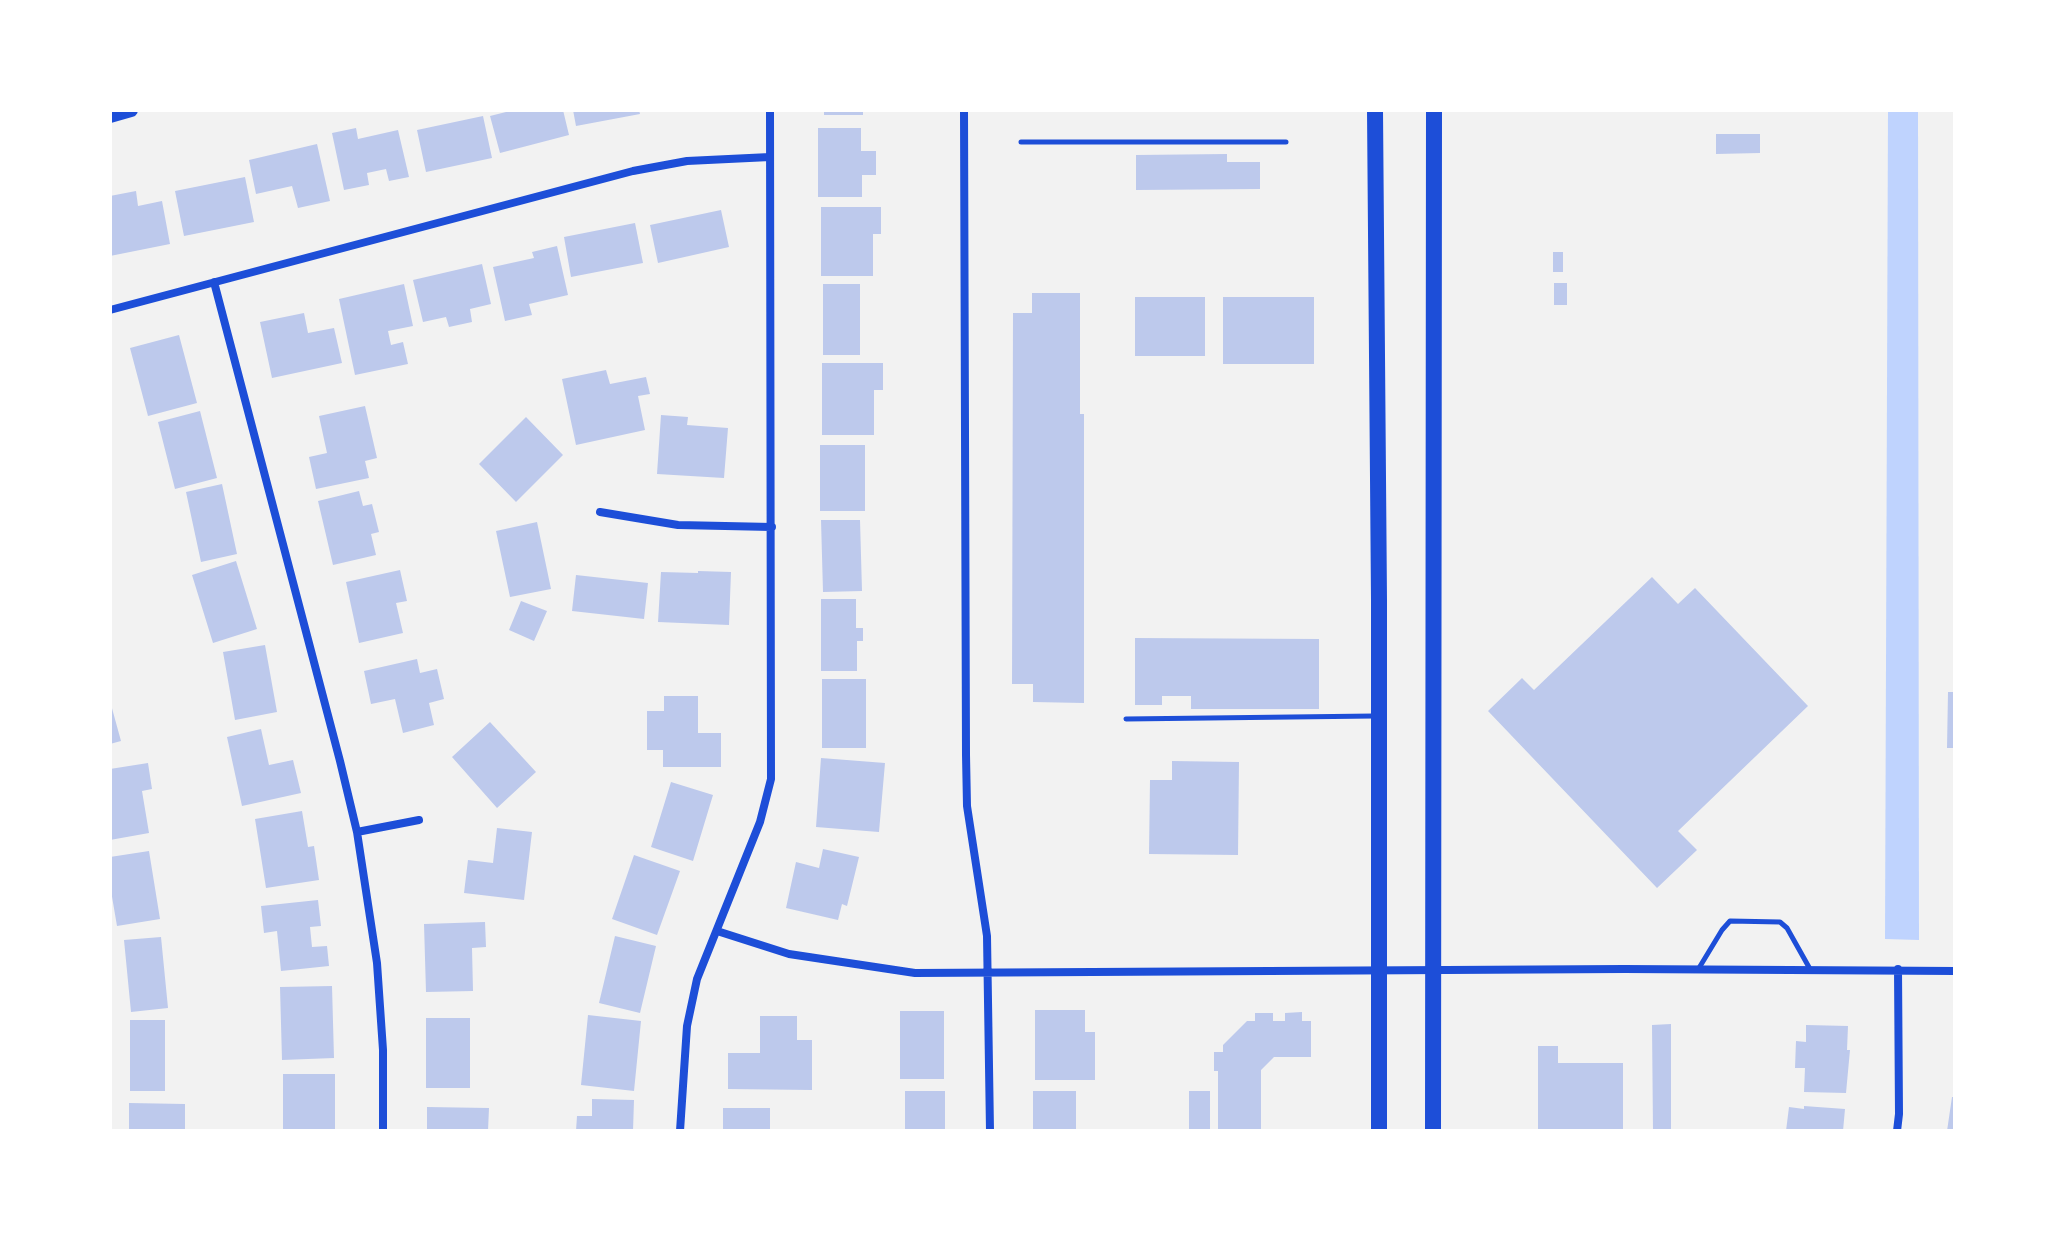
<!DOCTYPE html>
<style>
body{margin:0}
#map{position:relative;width:2065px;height:1241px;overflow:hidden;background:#f2f2f2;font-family:Rubik,sans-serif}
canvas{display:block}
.frame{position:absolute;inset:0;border:112px solid #fff;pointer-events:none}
</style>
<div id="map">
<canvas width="2065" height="1241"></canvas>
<div class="frame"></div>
</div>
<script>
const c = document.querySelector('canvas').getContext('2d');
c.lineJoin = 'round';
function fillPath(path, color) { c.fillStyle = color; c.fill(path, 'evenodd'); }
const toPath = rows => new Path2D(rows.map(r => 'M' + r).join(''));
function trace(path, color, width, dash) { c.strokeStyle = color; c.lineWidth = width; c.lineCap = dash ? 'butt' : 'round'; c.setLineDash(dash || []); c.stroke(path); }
fillPath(toPath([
 [1888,110,1918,110,1919,940,1885,939]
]), '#bfd3fe');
fillPath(toPath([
 [514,110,563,110,569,135,500,153,490,116],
 [573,110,639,110,640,114,576,126],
 [824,110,863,110,863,115,824,115],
 [483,116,492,158,426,172,417,130],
 [356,128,358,139,398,130,409,177,389,181,386,169,367,173,369,185,344,190,332,133],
 [818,128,861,128,861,151,876,151,876,175,862,175,862,197,818,197],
 [1716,134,1760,134,1760,153,1716,154],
 [317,144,330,201,298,208,292,186,256,194,249,160],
 [1227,154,1227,162,1260,162,1260,189,1136,190,1136,155],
 [245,177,254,222,184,236,175,191],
 [136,191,138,206,162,201,170,244,110,256,110,196],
 [821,207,881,207,881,234,873,234,873,276,821,276],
 [721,210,729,247,658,263,650,225],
 [635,223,643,263,571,277,564,237],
 [557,246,568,295,529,304,532,315,505,321,493,267,534,258,532,252],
 [1553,252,1563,252,1563,272,1553,272],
 [482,264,491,304,470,309,472,322,449,327,446,317,423,322,413,280],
 [1554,283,1567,283,1567,305,1554,305],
 [404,284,413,326,388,331,391,345,403,342,408,364,355,375,339,299],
 [823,284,860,284,860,355,823,355],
 [1032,293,1080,293,1080,414,1084,414,1084,703,1033,702,1033,684,1012,684,1013,313,1032,313],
 [1135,297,1205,297,1205,356,1135,356],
 [1223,297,1314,297,1314,364,1223,364],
 [304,313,308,333,334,328,342,363,272,378,260,322],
 [179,335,197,403,148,416,130,348],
 [822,363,883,363,883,390,874,390,874,435,822,435],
 [606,370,610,384,646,377,650,394,638,396,645,430,576,445,562,379],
 [365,406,377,458,365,461,369,478,316,489,309,457,327,453,319,416],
 [200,411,217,478,175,489,158,422],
 [661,415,688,417,687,425,728,428,724,478,657,474],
 [526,417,563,455,516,502,479,464],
 [820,445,865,445,865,511,820,511],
 [222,484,237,554,201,562,186,492],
 [359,491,363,506,372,504,379,532,371,534,376,555,333,565,318,501],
 [821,520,860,520,862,591,823,592],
 [537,522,551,589,510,597,496,531],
 [236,561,257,629,213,643,192,575],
 [400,570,407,601,396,603,403,633,359,643,346,582],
 [698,571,731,572,729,625,658,622,661,572,698,573],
 [576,575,648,583,644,619,572,611],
 [1652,577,1678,604,1695,588,1808,706,1678,831,1697,850,1657,888,1488,711,1522,678,1534,690],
 [821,599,856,599,856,628,863,628,863,641,857,641,857,671,821,671],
 [521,601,547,611,534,641,509,630],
 [1135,638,1319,639,1319,709,1191,709,1191,696,1162,696,1162,705,1135,705],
 [265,645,277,712,235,720,223,652],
 [417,659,420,673,437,669,444,699,429,703,434,725,403,733,395,699,371,704,364,671],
 [822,679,866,679,866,748,822,748],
 [1948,692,1955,692,1955,748,1947,748],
 [664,696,698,696,698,733,721,733,721,767,663,767,663,750,647,750,647,711,664,711],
 [110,701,121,741,110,744],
 [490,722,536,772,497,808,452,757],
 [261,729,269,765,293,760,301,793,242,806,227,737],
 [821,758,885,763,879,832,816,827],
 [1172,761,1239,762,1238,855,1149,854,1150,780,1172,780],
 [148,763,152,789,142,791,149,833,110,840,110,769],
 [671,782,713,795,693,861,651,847],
 [302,811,308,847,314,846,319,880,266,888,255,819],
 [497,828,532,832,524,900,464,893,468,860,493,863],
 [823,849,859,857,847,906,842,904,838,920,786,908,796,862,819,868],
 [149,851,160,919,117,926,110,885,110,857],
 [634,855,680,871,657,935,612,919],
 [318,900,321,926,310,927,312,947,327,946,329,966,281,971,277,931,264,933,261,906],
 [485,922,486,947,472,948,473,991,426,992,424,924],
 [615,936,656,946,640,1013,599,1003],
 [161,937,168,1008,131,1012,124,940],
 [332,986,334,1058,282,1060,280,987],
 [1035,1010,1085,1010,1085,1032,1095,1032,1095,1080,1035,1080],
 [900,1011,944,1011,944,1079,900,1079],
 [1302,1012,1302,1021,1311,1021,1311,1057,1274,1057,1261,1070,1261,1131,1218,1131,1218,1071,1214,1071,1214,1052,1223,1052,1223,1045,1247,1021,1255,1021,1255,1013,1273,1013,1273,1021,1285,1021,1285,1013],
 [588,1015,641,1021,634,1091,581,1085],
 [760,1016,797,1016,797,1040,812,1040,812,1090,728,1089,728,1053,760,1053],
 [426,1018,470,1018,470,1088,426,1088],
 [130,1020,165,1020,165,1091,130,1091],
 [1671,1024,1671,1131,1653,1131,1652,1025],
 [1806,1025,1848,1026,1847,1050,1850,1050,1846,1093,1804,1092,1805,1068,1795,1068,1796,1041,1806,1042],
 [1538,1046,1558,1046,1558,1063,1623,1063,1623,1131,1538,1131],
 [283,1074,335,1074,335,1131,283,1131],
 [905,1091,945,1091,945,1131,905,1131],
 [1033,1091,1076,1091,1076,1131,1033,1131],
 [1189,1091,1210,1091,1210,1131,1189,1131],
 [1952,1097,1955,1097,1955,1131,1947,1131],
 [592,1099,634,1100,633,1131,576,1131,577,1116,592,1116],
 [129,1103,185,1104,185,1131,129,1131],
 [1804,1106,1845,1109,1843,1131,1786,1131,1789,1107,1804,1109],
 [427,1107,489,1108,488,1131,427,1131],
 [723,1108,770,1108,770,1131,723,1131]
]), '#bdc9ec');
trace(toPath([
 [1021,142,1286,142],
 [1126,719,1374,716],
 [1699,968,1722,930,1730,921,1780,922,1787,928,1810,969]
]), '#1d4ed8', 5);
trace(toPath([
 [964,110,966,755,967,806,987,936,990,1131],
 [214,282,340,761,357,832,377,963,383,1050,383,1131],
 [110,310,633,171,687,161,770,157],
 [600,512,678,525,772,527],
 [357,832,419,820],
 [717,931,789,954,915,973,1624,969,1955,971],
 [680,1131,687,1026,697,979,760,822,771,779,770,110],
 [1897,1131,1899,1114,1898,969]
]), '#1d4ed8', 8);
trace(toPath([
 [110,116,131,110]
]), '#1d4ed8', 14);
trace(toPath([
 [1375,110,1379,600,1379,1131],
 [1433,1131,1434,110]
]), '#1d4ed8', 16);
</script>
